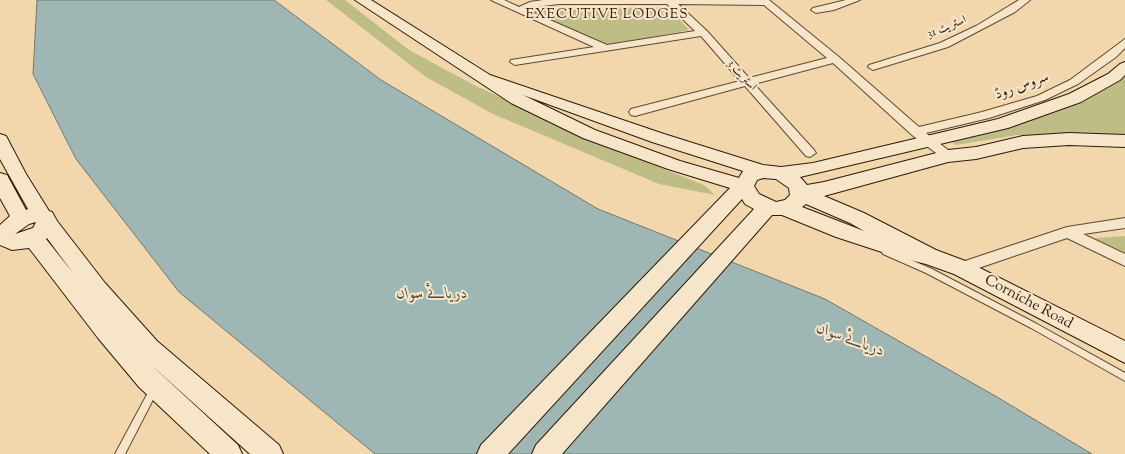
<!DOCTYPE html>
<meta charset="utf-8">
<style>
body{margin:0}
canvas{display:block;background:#f2d7ac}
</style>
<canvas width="1125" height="454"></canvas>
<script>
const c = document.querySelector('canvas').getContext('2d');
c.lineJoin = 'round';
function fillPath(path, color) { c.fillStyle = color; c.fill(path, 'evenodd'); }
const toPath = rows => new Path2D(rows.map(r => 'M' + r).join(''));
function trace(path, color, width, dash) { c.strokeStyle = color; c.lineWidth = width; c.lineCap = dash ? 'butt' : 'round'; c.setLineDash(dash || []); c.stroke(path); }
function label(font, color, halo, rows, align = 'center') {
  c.font = font + ' "Sorts Mill Goudy",Amiri,serif'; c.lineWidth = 4; c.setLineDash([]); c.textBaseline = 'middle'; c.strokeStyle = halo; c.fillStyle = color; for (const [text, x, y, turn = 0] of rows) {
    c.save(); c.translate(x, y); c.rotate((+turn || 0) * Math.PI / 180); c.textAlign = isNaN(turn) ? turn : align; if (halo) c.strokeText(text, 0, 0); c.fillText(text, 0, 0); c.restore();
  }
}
fillPath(toPath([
 [326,0,345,0,409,50,474,85,589,139,704,185,715,195,659,184,493,114,426,77],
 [633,8,669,8,689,30,608,46,529,13,536,10],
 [1125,74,1125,139,1096,134,1017,135,956,145,950,140,1084,99,1115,83],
 [1125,236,1125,258,1089,241,1097,238]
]), '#bfbd86');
const water = toPath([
 [37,0,274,0,381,80,598,209,825,299,997,397,1092,454,375,454,179,292,76,159,33,74,37,0]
]);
fillPath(water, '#9fb7b4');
trace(water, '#717970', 1);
const lane = toPath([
 [886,249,932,269,1037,324,1125,373,1125,381,1031,328,926,273,883,254,882,252,883,250,886,249],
 [154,386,157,387,158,390,125,454,115,454,151,387,154,386]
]);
const street = toPath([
 [491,0,504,0,519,7,530,2,543,0,769,0,839,57,919,127,982,112,1037,96,1070,80,1125,39,1125,48,1116,57,1078,84,1045,100,989,118,926,133,952,153,954,156,952,159,948,160,944,159,912,135,833,63,754,84,814,150,816,153,810,157,806,156,745,86,635,116,631,115,629,112,631,109,740,81,701,36,515,65,510,62,511,60,594,47,491,0],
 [559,4,667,4,695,31,607,45,527,10,535,7,559,4],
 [678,4,764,5,827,58,749,78,707,31,678,4],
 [846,0,860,0,834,10,816,13,811,10,813,8,846,0],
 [1019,0,1030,0,1015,12,948,47,873,70,868,67,869,65,940,43,976,26,1019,0],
 [1125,218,1125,228,1083,234,1125,254,1125,266,1067,238,961,274,956,272,954,268,956,264,1067,227,1125,218]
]);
const secondary = toPath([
 [355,0,371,0,490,75,664,134,763,165,781,167,813,163,998,119,1069,94,1108,74,1120,64,1125,62,1125,75,1120,80,1081,102,1008,128,800,177,807,185,824,182,948,150,976,147,1023,136,1069,133,1125,135,1125,147,1069,145,1023,148,976,159,948,162,824,196,864,213,936,250,968,262,1125,341,1125,363,954,274,926,264,894,256,836,237,782,215,772,215,562,454,532,454,536,445,754,209,745,204,742,199,508,454,477,454,481,445,730,188,668,169,583,138,511,103,355,0],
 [523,95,652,142,743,171,739,178,680,161,595,130,523,95],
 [763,178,776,179,789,188,790,195,785,200,776,202,759,194,754,186,757,180,763,178],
 [806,204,850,223,864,231,802,207,806,204],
 [0,134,6,136,26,174,49,211,52,212,57,221,105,283,157,341,279,445,283,454,250,454,149,363,238,445,242,454,210,454,139,387,98,338,29,248,12,250,0,245,0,225,10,216,0,198,0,173,7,175,26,210,28,209,0,159,0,134],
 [36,222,33,228,15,234,29,224,36,222],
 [47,238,73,273,46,239,47,238]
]);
trace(lane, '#5e4a32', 2);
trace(street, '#5e4a32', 2);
trace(secondary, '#2c1b09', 2);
fillPath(lane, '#f7e5c9');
fillPath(street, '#f7e5c9');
fillPath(secondary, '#f7e5c9');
label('12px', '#2c1b09', '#f7e5c9', [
 ["اسٹریٹ 31",947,28,-22],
 ["اسٹریٹ 3",741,76,48]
]);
c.letterSpacing = '1px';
label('14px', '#2c1b09', '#f7e5c9', [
 ["EXECUTIVE LODGES",607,16]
]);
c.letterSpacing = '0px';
label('15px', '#2c1b09', '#f7e5c9', [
 ["سروس روڈ",1022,87,-20],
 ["Corniche Road",1028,303,28]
]);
label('italic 16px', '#4e4a3c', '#f7e5c9', [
 ["دریائے سواں",432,295],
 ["دریائے سواں",850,341,20]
]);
</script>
